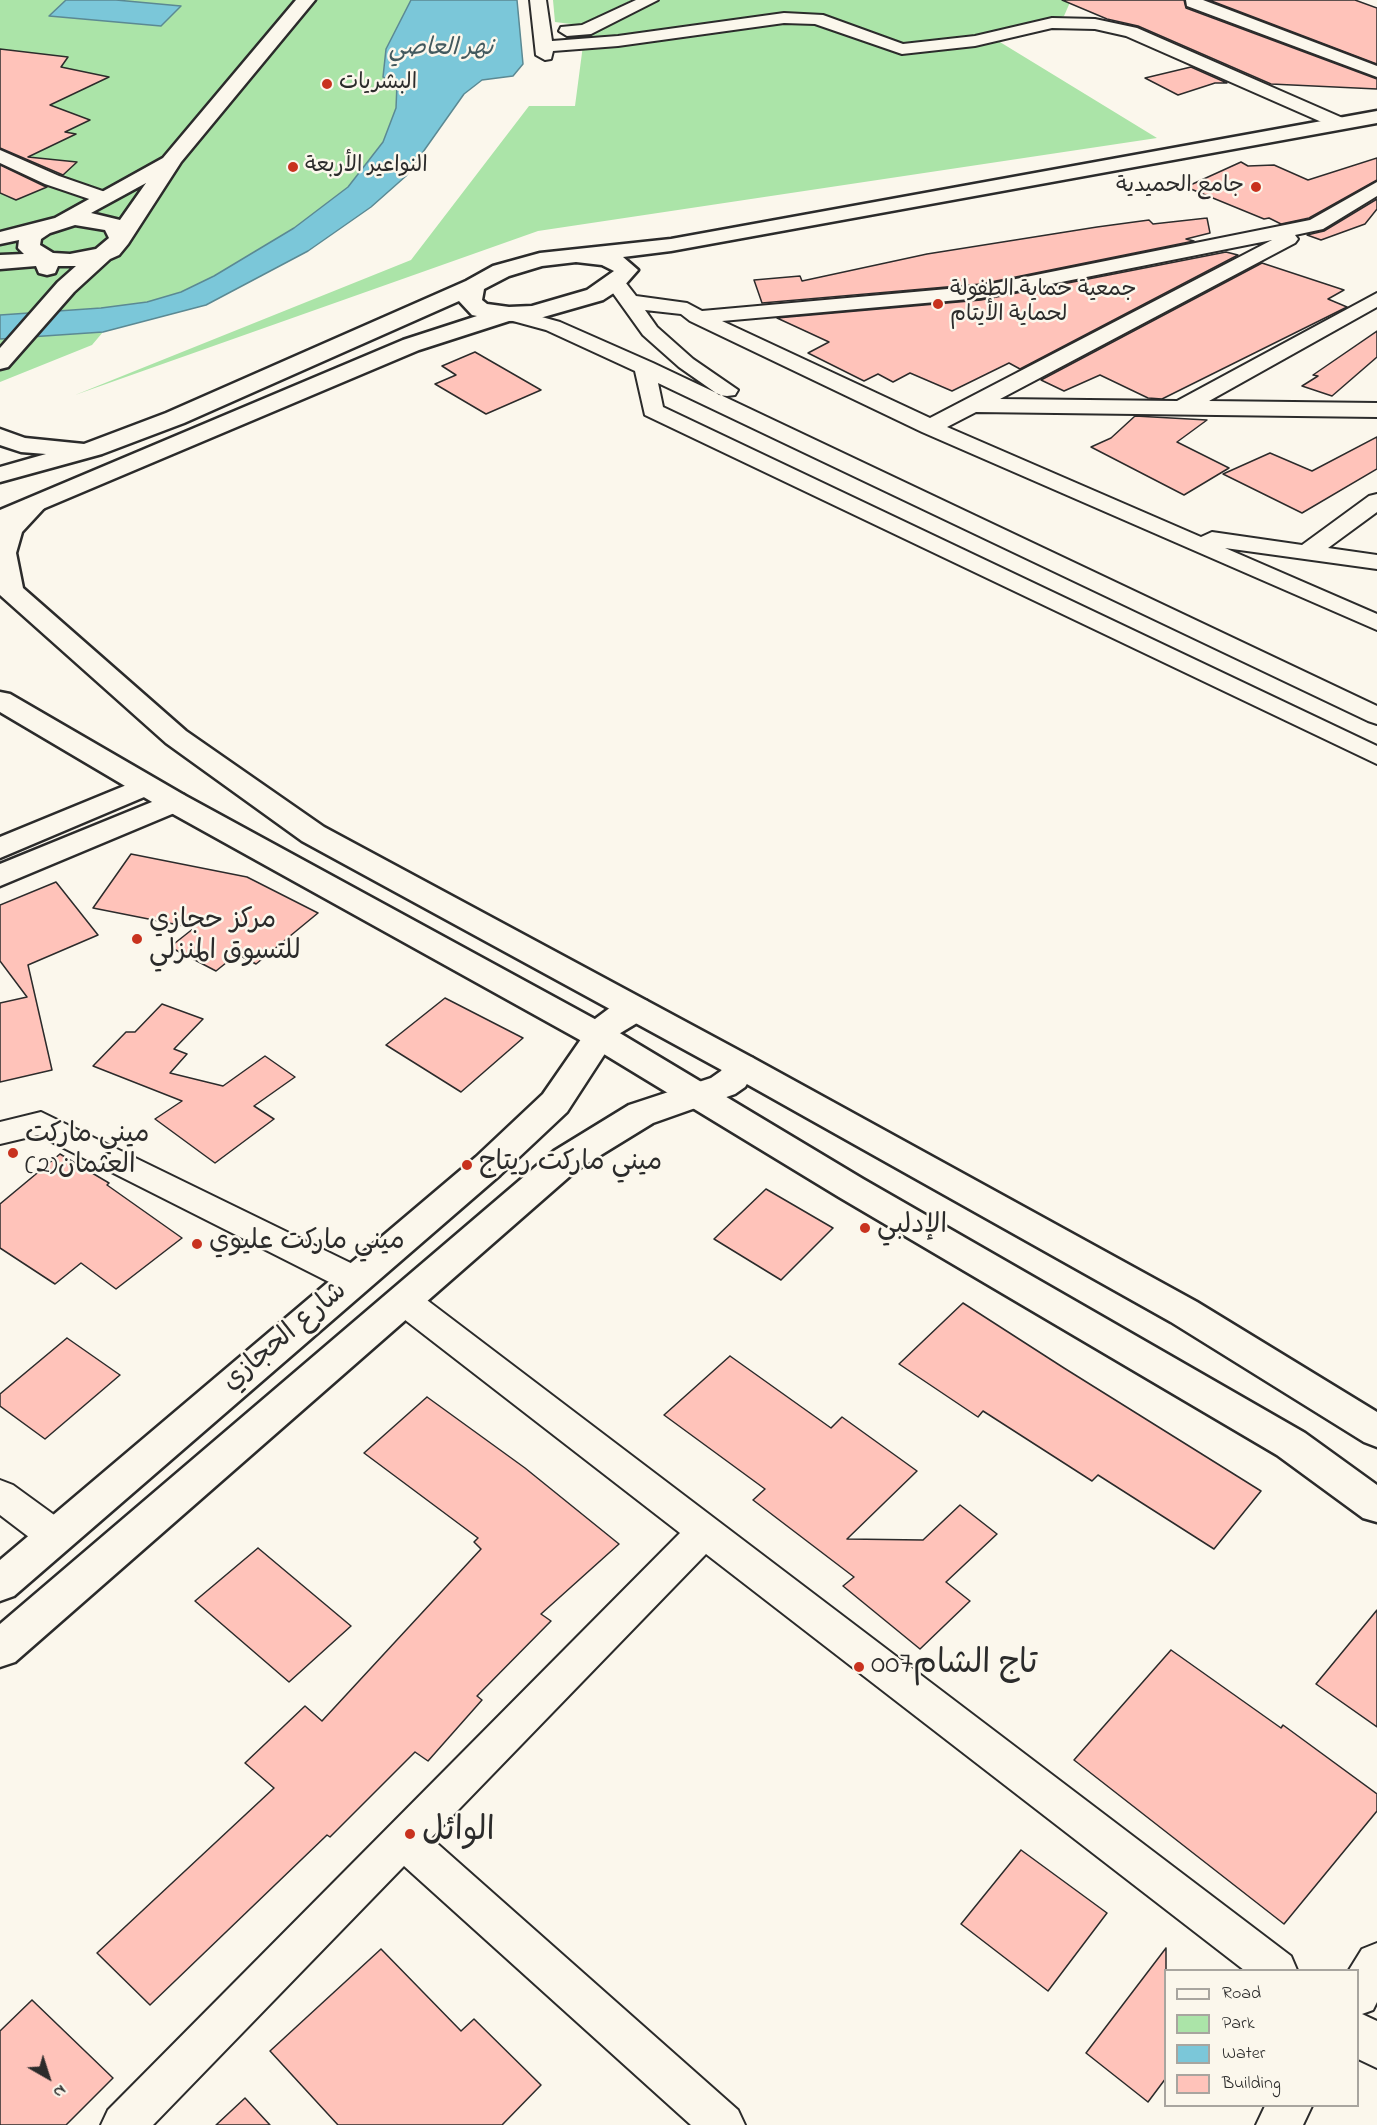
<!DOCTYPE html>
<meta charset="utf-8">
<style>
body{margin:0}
#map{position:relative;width:1377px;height:2125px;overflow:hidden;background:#fbf7ec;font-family:"Indie Flower",sans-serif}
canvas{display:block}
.legend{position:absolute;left:1164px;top:1969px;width:195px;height:138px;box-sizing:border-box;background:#fbf7ec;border:2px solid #a8a59f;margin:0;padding:8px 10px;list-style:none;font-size:18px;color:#2b2b2b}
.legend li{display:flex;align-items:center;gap:12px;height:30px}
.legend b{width:30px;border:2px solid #a8a59f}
.north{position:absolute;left:18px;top:2047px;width:60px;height:60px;-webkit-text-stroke:4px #fbf7ec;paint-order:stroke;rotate:141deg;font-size:16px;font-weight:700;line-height:24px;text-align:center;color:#2b2b2b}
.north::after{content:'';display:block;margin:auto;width:21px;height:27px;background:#2b2b2b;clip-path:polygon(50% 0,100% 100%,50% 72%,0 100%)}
</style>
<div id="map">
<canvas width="1377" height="2125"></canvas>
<ul class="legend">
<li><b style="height:8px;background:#fbf7ec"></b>Road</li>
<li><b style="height:16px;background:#abe4a8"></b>Park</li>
<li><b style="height:16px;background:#7bc7d9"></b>Water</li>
<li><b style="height:16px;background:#ffc3ba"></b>Building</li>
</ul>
<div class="north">N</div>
</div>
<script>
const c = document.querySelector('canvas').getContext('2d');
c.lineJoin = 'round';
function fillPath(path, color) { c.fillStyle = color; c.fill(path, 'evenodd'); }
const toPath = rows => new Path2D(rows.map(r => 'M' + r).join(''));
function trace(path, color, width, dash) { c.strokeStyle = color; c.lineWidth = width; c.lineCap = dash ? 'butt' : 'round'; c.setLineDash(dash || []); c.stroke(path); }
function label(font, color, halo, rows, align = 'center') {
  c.font = font + ' "Indie Flower","Playpen Sans Arabic",sans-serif'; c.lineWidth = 5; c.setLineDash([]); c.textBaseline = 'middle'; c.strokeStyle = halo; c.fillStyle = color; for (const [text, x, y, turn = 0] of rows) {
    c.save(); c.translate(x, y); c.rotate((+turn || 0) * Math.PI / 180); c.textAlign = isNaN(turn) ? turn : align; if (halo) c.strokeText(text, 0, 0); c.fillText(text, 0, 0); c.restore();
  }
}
fillPath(toPath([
 [0,0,411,0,386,49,383,77,397,84,396,108,383,142,348,187,294,228,214,276,181,292,147,302,101,308,0,315],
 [553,0,632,0,579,25,555,22],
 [656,0,1071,0,1064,16,995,39,1157,138,538,231,75,395,411,260,529,106,575,106,585,30],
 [103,332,92,345,0,382,0,339]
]), '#abe4a8');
const water = toPath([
 [66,0,116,0,181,6,161,26,49,16,66,0],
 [411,0,517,0,523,64,513,76,482,80,464,94,406,176,371,207,308,251,206,305,103,332,0,339,0,315,101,308,147,302,181,292,214,276,294,228,348,187,383,142,396,108,397,84,383,77,386,49,411,0]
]);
fillPath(water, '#7bc7d9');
trace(water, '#5b8993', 1.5);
const building = toPath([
 [1062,0,1184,0,1186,8,1377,79,1377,89,1271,84,1138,26,1107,19,1062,0],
 [1209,0,1355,0,1377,8,1377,64,1209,0],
 [0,49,68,57,61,67,109,77,50,105,90,120,65,132,76,134,28,157,77,162,63,175,0,148,0,49],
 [1191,67,1227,83,1215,83,1178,95,1145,78,1191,67],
 [1377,158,1377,180,1309,218,1281,224,1269,218,1264,219,1186,187,1241,162,1248,166,1274,165,1308,180,1377,158],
 [0,165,44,186,47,187,16,200,0,193,0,165],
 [1377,199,1377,209,1365,224,1321,240,1307,235,1324,231,1377,199],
 [1207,218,1210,233,1186,239,1194,241,981,284,762,303,754,280,800,276,802,281,927,254,1097,227,1149,220,1153,224,1207,218],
 [1226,252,1238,255,1020,369,1009,363,952,391,910,373,893,382,878,374,864,381,808,353,829,342,777,318,981,300,1226,252],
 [1262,263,1344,290,1328,299,1347,307,1162,399,1148,398,1100,375,1064,391,1041,380,1262,263],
 [1377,331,1377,357,1332,396,1302,386,1318,376,1313,375,1377,331],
 [475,352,541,390,486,414,435,384,456,375,442,366,475,352],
 [1135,416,1207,420,1177,442,1229,468,1184,495,1091,447,1111,438,1135,416],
 [1377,437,1377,469,1302,513,1223,474,1270,453,1312,471,1377,437],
 [131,854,247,877,318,913,256,964,237,954,216,971,170,947,194,928,93,908,131,854],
 [56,882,98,935,28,965,52,1070,0,1082,0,1003,27,997,0,961,0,905,56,882],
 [445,998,523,1038,461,1092,386,1045,445,998],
 [162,1004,203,1019,174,1049,187,1054,170,1073,223,1086,265,1056,295,1077,254,1106,274,1119,215,1163,155,1119,182,1101,93,1066,126,1032,135,1032,162,1004],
 [60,1154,109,1183,107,1185,182,1238,116,1289,81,1263,55,1284,0,1248,0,1204,60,1154],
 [766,1189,833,1228,781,1280,714,1239,766,1189],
 [963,1303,1064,1368,1261,1491,1214,1549,1098,1475,1092,1481,983,1411,978,1417,899,1364,963,1303],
 [67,1338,120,1375,45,1439,0,1406,0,1394,67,1338],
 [730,1356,831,1428,842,1417,917,1471,847,1539,923,1540,960,1505,997,1534,946,1582,970,1601,920,1649,843,1586,854,1577,753,1500,765,1489,664,1415,730,1356],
 [427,1397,525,1468,619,1544,541,1614,551,1621,477,1696,482,1700,428,1761,415,1752,330,1837,327,1835,150,2005,97,1953,274,1788,245,1763,305,1706,322,1721,481,1549,474,1542,478,1538,364,1453,427,1397],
 [258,1548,351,1626,289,1682,195,1601,258,1548],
 [1377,1610,1377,1727,1316,1684,1377,1610],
 [1171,1650,1281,1728,1283,1725,1377,1794,1377,1811,1284,1924,1074,1760,1171,1650],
 [1021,1850,1107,1913,1048,1991,961,1924,1021,1850],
 [1166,1948,1166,2078,1148,2102,1086,2053,1166,1948],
 [381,1949,461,2031,474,2019,541,2085,502,2125,338,2125,270,2051,381,1949],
 [32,2000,113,2078,66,2125,0,2125,0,2031,32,2000],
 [245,2098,270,2125,216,2125,245,2098]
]);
fillPath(building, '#ffc3ba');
trace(building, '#2b2b2b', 1.5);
const minor = toPath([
 [530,0,546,0,552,41,618,36,784,13,823,15,903,44,975,36,1052,18,1095,19,1137,28,1345,119,1348,123,1345,127,1333,127,1126,36,1095,29,1052,28,975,46,902,54,815,24,784,23,618,46,553,51,551,59,545,60,536,55,530,0],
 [636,0,658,0,591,34,567,36,559,31,561,27,582,25,636,0],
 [1186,0,1203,0,1377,66,1377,77,1187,6,1186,0],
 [0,150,59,176,111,194,114,198,104,204,45,184,0,163,0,150],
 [1377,182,1377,196,1323,229,1295,235,1298,239,1295,243,1000,399,1177,401,1377,293,1377,307,1209,401,1377,403,1377,417,976,412,947,427,1201,537,1212,532,1302,545,1369,496,1377,494,1377,512,1328,548,1377,555,1377,569,1225,548,1377,614,1377,630,922,432,690,321,681,314,645,310,657,327,693,359,738,390,735,395,727,396,719,395,679,367,643,335,605,282,608,278,622,278,636,296,687,303,702,311,981,286,1310,220,1377,182],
 [1272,240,930,418,722,321,981,298,1272,240],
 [509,308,560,322,653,363,1377,706,1377,724,1368,721,658,383,663,407,1377,746,1377,764,645,415,635,371,546,330,502,318,499,314,502,310,509,308],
 [41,1112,367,1271,371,1280,367,1289,355,1293,343,1289,38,1135,0,1144,0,1122,41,1112],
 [403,1287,415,1291,1291,1956,1297,1970,1244,1970,706,1554,431,1838,738,2110,745,2125,691,2125,404,1866,153,2125,101,2125,108,2110,680,1533,391,1309,387,1300,391,1291,403,1287],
 [0,1480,13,1485,68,1525,73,1536,68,1547,55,1551,42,1547,0,1515,0,1480],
 [1377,1943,1377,2002,1373,2010,1362,2014,1377,2021,1377,2068,1358,2059,1358,1970,1349,1970,1362,1949,1377,1943],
 [1265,2106,1312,2106,1303,2125,1256,2125,1265,2106]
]);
const major = toPath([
 [296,0,315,0,181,162,128,244,119,255,110,259,74,292,8,367,0,369,0,348,58,282,76,266,58,266,55,273,47,275,39,273,36,266,0,269,0,255,24,254,18,248,19,240,0,244,0,232,55,218,163,158,296,0],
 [146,183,120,220,91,213,146,183],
 [75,225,105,230,109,238,96,249,70,254,53,253,40,245,41,239,50,233,75,225],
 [1377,111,1377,123,671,251,623,257,638,270,623,287,603,300,533,320,509,321,419,350,0,527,0,510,403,340,477,316,472,315,459,301,184,423,102,454,0,482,0,467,46,454,21,452,0,445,0,429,25,438,84,444,166,413,466,281,493,266,540,253,671,239,1377,111],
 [576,262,602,265,614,271,587,290,532,306,509,307,487,304,482,300,484,289,509,276,542,266,576,262],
 [146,777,156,780,161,786,156,792,0,858,0,837,146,777],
 [174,793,184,795,189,802,184,809,0,886,0,864,174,793],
 [636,998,647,1001,652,1009,647,1017,617,1035,567,1112,500,1175,14,1596,0,1601,0,1560,476,1157,543,1094,595,1019,611,1007,636,998],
 [741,1054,753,1058,758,1066,745,1087,735,1094,653,1123,578,1169,15,1662,0,1667,0,1624,554,1151,629,1105,711,1078,721,1071,729,1058,741,1054]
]);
const highway = toPath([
 [34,497,43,500,47,505,22,532,16,553,23,588,186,731,324,827,753,1058,1197,1302,1377,1412,1377,1447,1364,1442,1171,1322,729,1074,302,841,166,743,0,595,0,526,25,500,34,497],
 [0,692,10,694,184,795,613,1029,863,1179,1305,1433,1377,1485,1377,1522,1363,1518,1277,1455,839,1197,589,1045,164,809,0,712,0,692]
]);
trace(minor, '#2b2b2b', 4);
trace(major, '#2b2b2b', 5);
trace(highway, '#2b2b2b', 5);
fillPath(minor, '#fbf7ec');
fillPath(major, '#fbf7ec');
fillPath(highway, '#fbf7ec');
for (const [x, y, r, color] of [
 [327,84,6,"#c8321e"],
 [293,167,6,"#c8321e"],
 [1256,187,6,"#c8321e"],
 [938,304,6,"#c8321e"],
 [137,939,6,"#c8321e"],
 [13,1153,6,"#c8321e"],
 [467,1165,6,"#c8321e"],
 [865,1228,6,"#c8321e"],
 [197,1244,6,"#c8321e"],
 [859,1667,6,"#c8321e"],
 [410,1834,6,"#c8321e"]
]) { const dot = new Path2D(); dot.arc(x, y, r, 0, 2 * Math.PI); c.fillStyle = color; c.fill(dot); trace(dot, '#fbf7ec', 2); }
label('22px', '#2b2b2b', '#fbf7ec', [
 ["البشريات",339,84],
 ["النواعير الأربعة",305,167],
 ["جامع الحميدية",1244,187,"right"],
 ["جمعية حماية الطفولة",950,291],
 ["لحماية الأيتام",950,316]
], 'left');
label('italic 24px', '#435a5f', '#fbf7ec', [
 ["نهر العاصي",441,50]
]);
label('27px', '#2b2b2b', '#fbf7ec', [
 ["مركز حجازي",149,923],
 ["للتسوق المنزلي",149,954],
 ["ميني ماركت",25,1137],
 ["العثمان(2)",25,1168],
 ["ميني ماركت ريتاج",479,1165],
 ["الإدلبي",877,1228],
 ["ميني ماركت عليوي",209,1244]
], 'left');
label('27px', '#2b2b2b', '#fbf7ec', [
 ["شارع الحجازي",286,1338,-40]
]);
label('33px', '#2b2b2b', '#fbf7ec', [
 ["تاج الشام007",871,1667],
 ["الوائل",422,1834]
], 'left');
</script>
